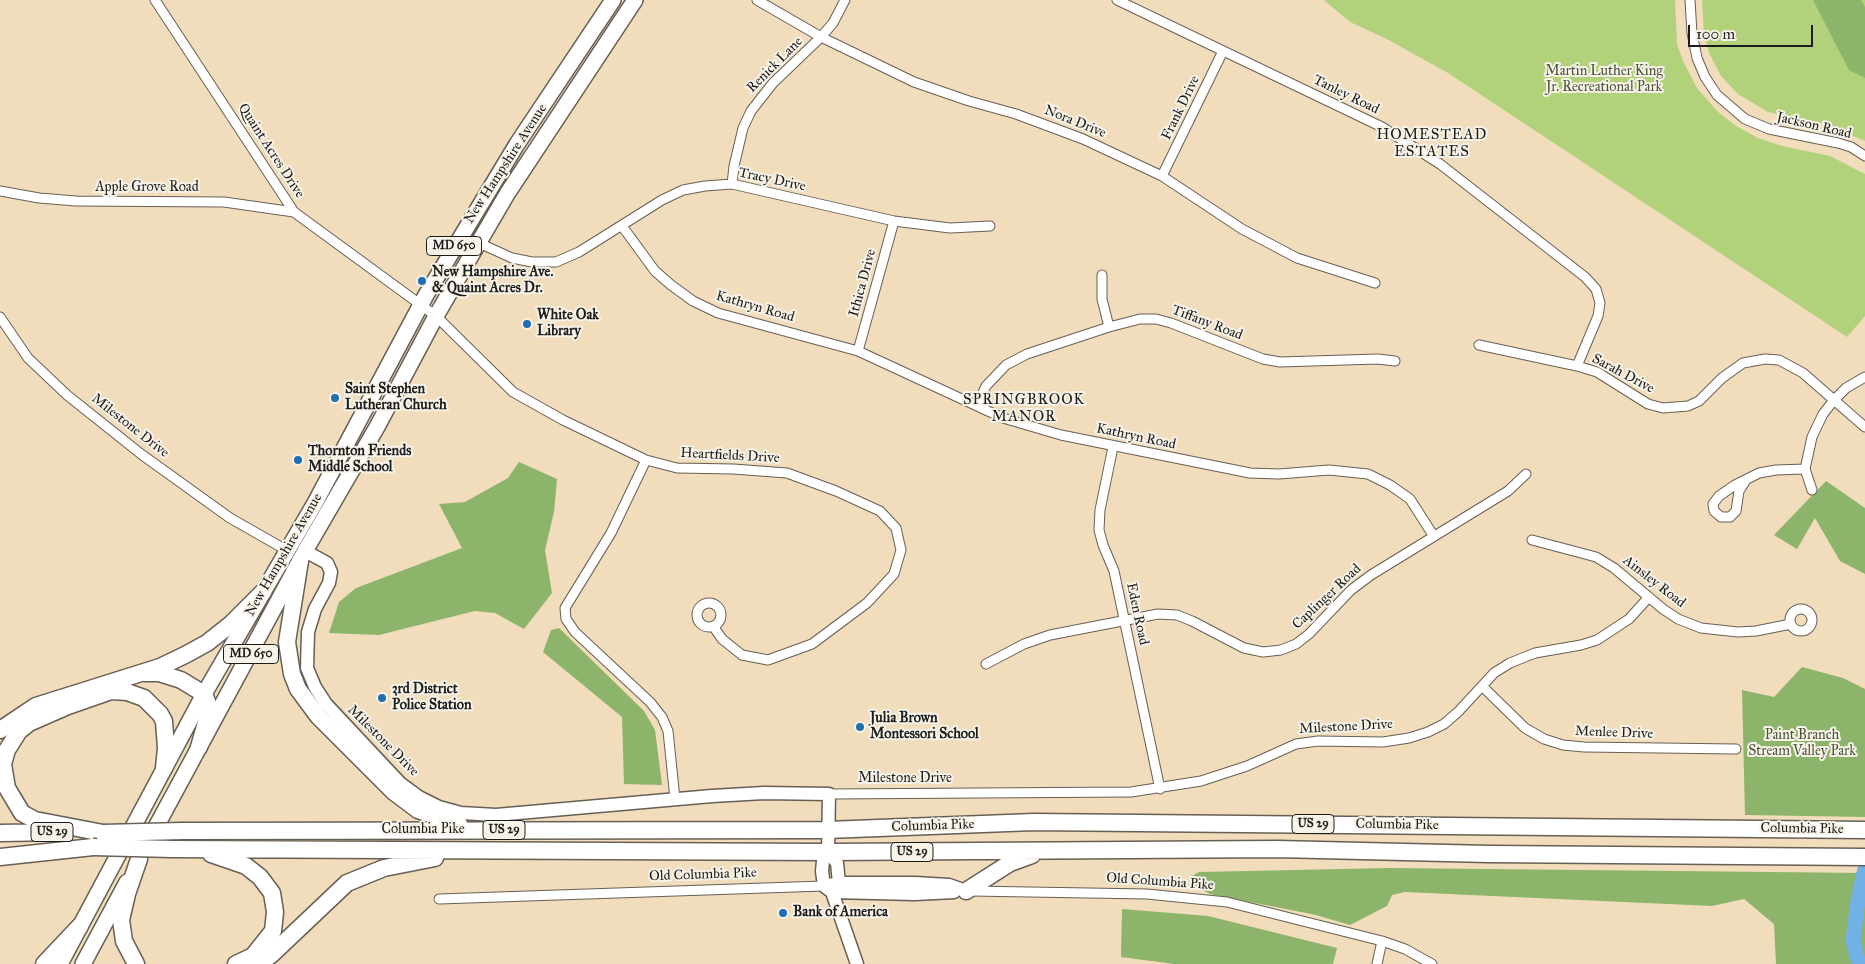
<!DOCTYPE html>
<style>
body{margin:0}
#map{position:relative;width:1865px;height:964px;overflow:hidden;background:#f1dcbc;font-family:"IM FELL Great Primer",serif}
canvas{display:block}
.scale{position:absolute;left:1688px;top:25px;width:125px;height:22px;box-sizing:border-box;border:2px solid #1c1c1c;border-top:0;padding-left:6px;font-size:15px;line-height:18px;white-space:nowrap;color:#1c1c1c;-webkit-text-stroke:4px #f7f3e8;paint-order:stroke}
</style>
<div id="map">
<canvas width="1865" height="964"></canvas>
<div class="scale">100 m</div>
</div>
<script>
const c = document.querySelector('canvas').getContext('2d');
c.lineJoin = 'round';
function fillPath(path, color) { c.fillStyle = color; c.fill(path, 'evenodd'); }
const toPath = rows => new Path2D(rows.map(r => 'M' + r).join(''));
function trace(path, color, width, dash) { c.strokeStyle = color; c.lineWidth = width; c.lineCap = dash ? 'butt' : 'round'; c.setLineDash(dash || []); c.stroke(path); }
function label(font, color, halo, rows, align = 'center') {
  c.font = font + ' "IM FELL Great Primer",serif'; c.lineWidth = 4; c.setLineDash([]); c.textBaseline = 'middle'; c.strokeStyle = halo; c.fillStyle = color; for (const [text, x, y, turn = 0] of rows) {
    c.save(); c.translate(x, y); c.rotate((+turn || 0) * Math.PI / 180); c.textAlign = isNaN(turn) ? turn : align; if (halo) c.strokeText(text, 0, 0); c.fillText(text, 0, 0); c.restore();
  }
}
fillPath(toPath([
 [1324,0,1675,0,1677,44,1683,61,1697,88,1718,112,1736,126,1758,138,1782,146,1830,156,1865,174,1865,316,1847,337,1448,73,1385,38,1350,22],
 [1702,0,1865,0,1865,141,1825,124,1768,112,1738,94,1721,76,1709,53,1704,33]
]), '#b1d27a');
fillPath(toPath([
 [1813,0,1861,0,1865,7,1865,78,1849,70],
 [519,462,557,479,554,512,545,550,552,593,524,629,495,613,475,611,379,635,329,633,339,602,356,588,462,548,439,504,465,502,508,478],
 [1826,481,1865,508,1865,574,1840,561,1815,518,1797,549,1774,535],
 [559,628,644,711,655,730,662,785,624,784,622,717,543,652,551,630],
 [1802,667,1843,678,1865,689,1865,817,1745,815,1742,690,1774,697],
 [1389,868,1865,873,1865,964,1776,964,1774,924,1744,899,1712,906,1405,892,1392,895,1387,906,1350,925,1316,915,1210,894,1192,884,1190,877,1199,872],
 [1122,909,1208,916,1337,948,1333,964,1174,964,1121,957]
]), '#8cb46a');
trace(toPath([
 [1859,964,1853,941,1858,900,1865,869]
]), '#72b1e5', 15);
const street = toPath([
 [155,0,294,212,436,316,513,392,563,420,646,460,677,468,733,469,787,473,836,491,880,511,896,528,901,550,894,574,867,603,812,644,768,660,742,655,722,639,713,626],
 [757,0,821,37,914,82,969,101,1016,114,1083,139,1162,176,1242,229,1297,258,1375,283],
 [1117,0,1382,127,1440,164,1585,277,1596,289,1600,303,1598,316,1577,366],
 [1690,0,1692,33,1697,58,1705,77,1717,95,1745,119,1769,129,1838,143,1851,147,1865,156],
 [1162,176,1223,51],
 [732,184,734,166,743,128,751,111,773,83,821,37,833,23,845,0],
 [0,191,39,198,76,201,224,202,294,212],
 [622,226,655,271,671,285,693,301,718,313,858,351,1003,418,1061,435,1250,473,1279,474,1329,470,1368,474,1390,485,1410,499,1433,535],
 [479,243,512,258,532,262,556,262,579,252,662,200,683,190,705,186,732,184,894,221,950,228,990,226],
 [1102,275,1102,299,1109,327],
 [0,317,28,358,67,395,141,454,230,518,288,551],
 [1479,345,1577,366,1597,372,1648,404,1663,408,1688,406,1699,401,1722,378,1743,363,1765,359,1779,360,1803,373,1865,427],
 [858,351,894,221],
 [978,404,986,386,1006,365,1027,354,1109,327,1140,319,1156,319,1171,323,1263,359,1280,362,1378,359,1395,361],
 [1113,447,1100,510,1099,530,1103,545,1114,571,1160,789],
 [646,460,611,533,565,608,566,619,575,632,650,702,662,717,668,731,675,799],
 [1746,480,1739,491,1736,511,1730,517,1721,517,1714,511,1713,504,1719,496,1735,485,1759,473,1776,470,1805,469],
 [1812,490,1805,469,1812,437,1823,414,1834,400,1846,388,1865,377],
 [1532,540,1596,557,1614,568,1663,609,1678,619,1701,628,1738,632,1756,631,1791,624],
 '697 615a12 12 0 1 1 24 0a12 12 0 1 1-24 0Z',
 '1790 620a11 11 0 1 1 22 0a11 11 0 1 1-22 0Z',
 [986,664,1024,644,1050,635,1158,614,1177,615,1192,621,1244,648,1263,652,1281,650,1296,644,1309,634,1351,590,1371,575,1508,491,1526,474],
 [1483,687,1525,728,1544,739,1563,745,1584,747,1736,749],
 [829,794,1131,792,1201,781,1247,766,1296,744,1318,741,1383,742,1409,738,1428,732,1444,724,1458,712,1494,673,1510,663,1535,653,1581,645,1597,640,1629,619,1648,598],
 [971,891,1147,894,1227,902,1382,941,1405,949,1432,964],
 [439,899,824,886],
 [1377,964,1382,941]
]);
const secondary = toPath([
 [305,551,327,563,331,572,329,583,315,609,308,632,307,668,315,687,326,704,400,783,419,797,439,807,461,813,496,815,712,796,764,793,829,794,828,852,823,861,822,871,824,886,832,892,857,964],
 [828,852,837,863,839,883],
 [824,886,839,883,915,883,949,885,966,891],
 [832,892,915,894,954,892]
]);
const primary = toPath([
 [149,840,305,551,377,427,436,316,507,194,635,0],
 [60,964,204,694,315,503,426,295,517,144,613,0],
 [83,964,127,882]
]);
const highway = toPath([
 [300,561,287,642,292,674,298,689,318,716,394,792,418,810,459,824],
 [145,673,159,673,181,680,204,694,210,709,199,747],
 [0,730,36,706,160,667,185,655,207,643,231,624,263,592],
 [182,831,827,830,1034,822,1865,830],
 [0,833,59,832],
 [103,833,35,820,22,813,7,788,3,764,7,750,19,731,29,723,68,706,111,691,127,692,144,698,160,714,164,721,166,748,164,768],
 [172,849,828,852,1277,849,1489,854,1865,857],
 [211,854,246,866,260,877,272,893,275,912,273,931,253,956,236,964],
 [0,857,93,847],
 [966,891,1010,863,1032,855],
 [44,964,80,926],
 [136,964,124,941,121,920,127,894,139,859],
 [258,964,271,955,347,883,384,868,435,858]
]);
trace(street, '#675f54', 11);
trace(secondary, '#675f54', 15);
trace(primary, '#675f54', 18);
trace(highway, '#675f54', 19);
trace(street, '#fff', 9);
trace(secondary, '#fff', 12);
trace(primary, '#fff', 15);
trace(highway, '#fff', 16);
const highwayBridge = toPath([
 [103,833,182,831],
 [93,847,172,849]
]);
trace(highwayBridge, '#675f54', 19, []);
trace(highwayBridge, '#fff', 16);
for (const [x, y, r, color] of [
 [422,281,5,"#1f6fb2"],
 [527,324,5,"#1f6fb2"],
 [335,398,5,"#1f6fb2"],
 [298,460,5,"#1f6fb2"],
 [382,698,5,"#1f6fb2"],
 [860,727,5,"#1f6fb2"],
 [783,913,5,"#1f6fb2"]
]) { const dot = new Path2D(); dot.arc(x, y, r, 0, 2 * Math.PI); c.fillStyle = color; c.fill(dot); trace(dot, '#f7f3e8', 2); }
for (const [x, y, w] of [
 [454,246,55],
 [251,654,55],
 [1313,824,42],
 [504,830,42],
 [52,832,42],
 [912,852,42]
]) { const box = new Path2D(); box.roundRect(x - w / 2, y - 9.5, w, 19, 4); c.fillStyle = '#f7f3e8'; c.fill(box); trace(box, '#1c1c1c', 1); }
label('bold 12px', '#1c1c1c', null, [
 ["MD 650",454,246],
 ["MD 650",251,654],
 ["US 29",1313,824],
 ["US 29",504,830],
 ["US 29",52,832],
 ["US 29",912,852]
]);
label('14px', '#1c1c1c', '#f7f3e8', [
 ["Renick Lane",775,65,-45],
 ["Tanley Road",1346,95,26],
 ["Frank Drive",1181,108,-64],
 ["Nora Drive",1075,122,22],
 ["Jackson Road",1814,126,13],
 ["Quaint Acres Drive",271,151,57],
 ["New Hampshire Avenue",506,164,-57],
 ["Tracy Drive",772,180,12],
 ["Apple Grove Road",147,188],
 ["Ithica Drive",863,283,-75],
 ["Kathryn Road",755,307,16],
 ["Tiffany Road",1207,323,21],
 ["Sarah Drive",1623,374,28],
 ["Milestone Drive",130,426,38],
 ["Kathryn Road",1136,437,12],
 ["Heartfields Drive",730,456,3],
 ["New Hampshire Avenue",284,555,-60],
 ["Ainsley Road",1654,582,38],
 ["Caplinger Road",1327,597,-43],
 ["Eden Road",1137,614,78],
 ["Milestone Drive",1346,727,-3],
 ["Menlee Drive",1614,733,2],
 ["Milestone Drive",383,741,45],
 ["Milestone Drive",905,779],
 ["Columbia Pike",1397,825,1],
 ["Columbia Pike",933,826,-2],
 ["Columbia Pike",1802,829,1],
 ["Columbia Pike",423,830],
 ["Old Columbia Pike",703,875,-2],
 ["Old Columbia Pike",1160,882,4]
]);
label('14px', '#495338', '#f7f3e8', [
 ["Martin Luther King",1604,72],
 ["Jr. Recreational Park",1604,88],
 ["Paint Branch",1802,736],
 ["Stream Valley Park",1802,752]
]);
label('bold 14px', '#1c1c1c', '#f7f3e8', [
 ["New Hampshire Ave.",432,273],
 ["& Quaint Acres Dr.",432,289],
 ["White Oak",537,316],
 ["Library",537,332],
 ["Saint Stephen",345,390],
 ["Lutheran Church",345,406],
 ["Thornton Friends",308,452],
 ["Middle School",308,468],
 ["3rd District",392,690],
 ["Police Station",392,706],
 ["Julia Brown",870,719],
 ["Montessori School",870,735],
 ["Bank of America",793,913]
], 'left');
c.letterSpacing = '1px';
label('15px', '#1c1c1c', '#f7f3e8', [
 ["HOMESTEAD",1432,135],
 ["ESTATES",1432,152],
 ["SPRINGBROOK",1024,400],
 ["MANOR",1024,417]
]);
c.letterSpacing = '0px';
</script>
